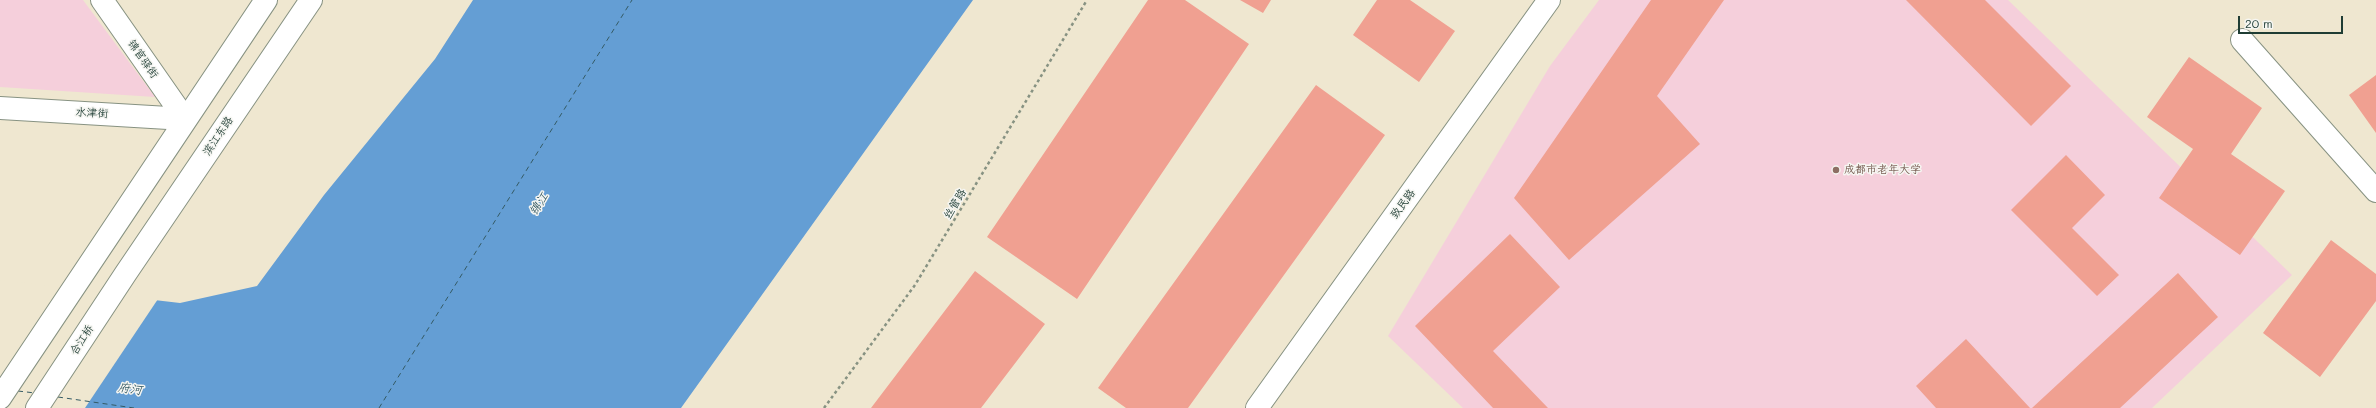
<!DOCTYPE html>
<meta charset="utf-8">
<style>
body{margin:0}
#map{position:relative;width:2376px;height:408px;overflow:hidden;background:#efe7d0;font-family:Mali,sans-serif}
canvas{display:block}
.scale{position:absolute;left:2238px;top:16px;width:105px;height:18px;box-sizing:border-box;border:2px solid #1f3d34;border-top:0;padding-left:5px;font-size:12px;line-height:14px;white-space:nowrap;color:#1f3d34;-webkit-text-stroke:3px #f6f6f2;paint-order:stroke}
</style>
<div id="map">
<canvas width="2376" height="408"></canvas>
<div class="scale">20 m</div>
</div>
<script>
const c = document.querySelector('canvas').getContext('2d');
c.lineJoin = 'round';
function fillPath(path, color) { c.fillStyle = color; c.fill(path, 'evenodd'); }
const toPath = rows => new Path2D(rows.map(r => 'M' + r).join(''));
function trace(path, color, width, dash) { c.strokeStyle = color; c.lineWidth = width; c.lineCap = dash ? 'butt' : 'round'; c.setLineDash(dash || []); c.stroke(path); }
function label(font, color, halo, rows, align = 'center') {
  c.font = font + ' Mali,"LXGW WenKai TC",sans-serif'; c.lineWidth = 3; c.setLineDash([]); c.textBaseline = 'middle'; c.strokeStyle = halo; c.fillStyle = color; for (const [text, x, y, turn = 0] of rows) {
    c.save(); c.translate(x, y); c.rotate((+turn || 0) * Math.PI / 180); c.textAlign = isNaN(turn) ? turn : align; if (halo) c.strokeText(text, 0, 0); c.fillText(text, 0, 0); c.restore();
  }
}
fillPath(toPath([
 [0,0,83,0,155,97,0,87],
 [1599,0,2008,0,2292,275,2152,408,1463,408,1388,336,1550,66]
]), '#f5cfdb');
fillPath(toPath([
 [473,0,973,0,681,408,0,408,0,282,180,303,257,286,324,195,435,59]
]), '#649ed4');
fillPath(toPath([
 [0,280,158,299,85,408,0,408]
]), '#efe7d0');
trace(toPath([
 [18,391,35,393],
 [58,397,134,408],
 [379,408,632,0]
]), '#345a64', 1, [5, 4]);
fillPath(toPath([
 [1148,0,1185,0,1249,44,1077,299,987,237],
 [1240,0,1271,0,1263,13],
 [1377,0,1410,0,1455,31,1419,82,1353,35],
 [1651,0,1724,0,1657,96,1700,144,1569,260,1514,198],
 [1906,0,1985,0,2071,86,2031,126],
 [2189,57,2262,108,2231,154,2285,191,2240,255,2159,198,2193,149,2147,117],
 [2376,75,2376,133,2349,95],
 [1316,85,1385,135,1188,408,1126,408,1098,388],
 [2066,155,2105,195,2072,228,2119,275,2097,296,2011,210],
 [1510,234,1560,287,1493,351,1548,408,1493,408,1415,326],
 [2331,240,2376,274,2376,301,2320,377,2263,333],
 [975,271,1045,324,981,408,871,408],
 [2178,273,2218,317,2120,408,2032,408],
 [1966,339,2030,408,1936,408,1916,386]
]), '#f0a091');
const minor = toPath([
 [102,0,185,119],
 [2242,40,2376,191],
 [0,108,185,119],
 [1257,408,1549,0]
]);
const major = toPath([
 [0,398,266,0],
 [37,408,126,273,311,0]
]);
trace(minor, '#879282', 24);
trace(major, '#879282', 24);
trace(toPath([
 [824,408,915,285,1087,0]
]), '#879282', 2.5, [3, 3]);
trace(minor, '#fff', 22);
trace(major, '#fff', 22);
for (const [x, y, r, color] of [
 [1836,170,4,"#8d6e63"]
]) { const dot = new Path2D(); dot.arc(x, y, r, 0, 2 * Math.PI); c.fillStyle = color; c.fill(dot); trace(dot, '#f6f6f2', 1.5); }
label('11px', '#1f3d34', '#f6f6f2', [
 ["锦官驿街",143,59,55],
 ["水津街",92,113,3],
 ["滨江东路",218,136,-56],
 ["丝管路",955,204,-59],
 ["致民路",1403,204,-54],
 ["合江桥",82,340,-57]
]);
label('11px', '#785e54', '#f6f6f2', [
 ["成都市老年大学",1844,170]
], 'left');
label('italic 12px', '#345a64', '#f6f6f2', [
 ["锦江",539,204,-58],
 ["府河",130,389,8]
]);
</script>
